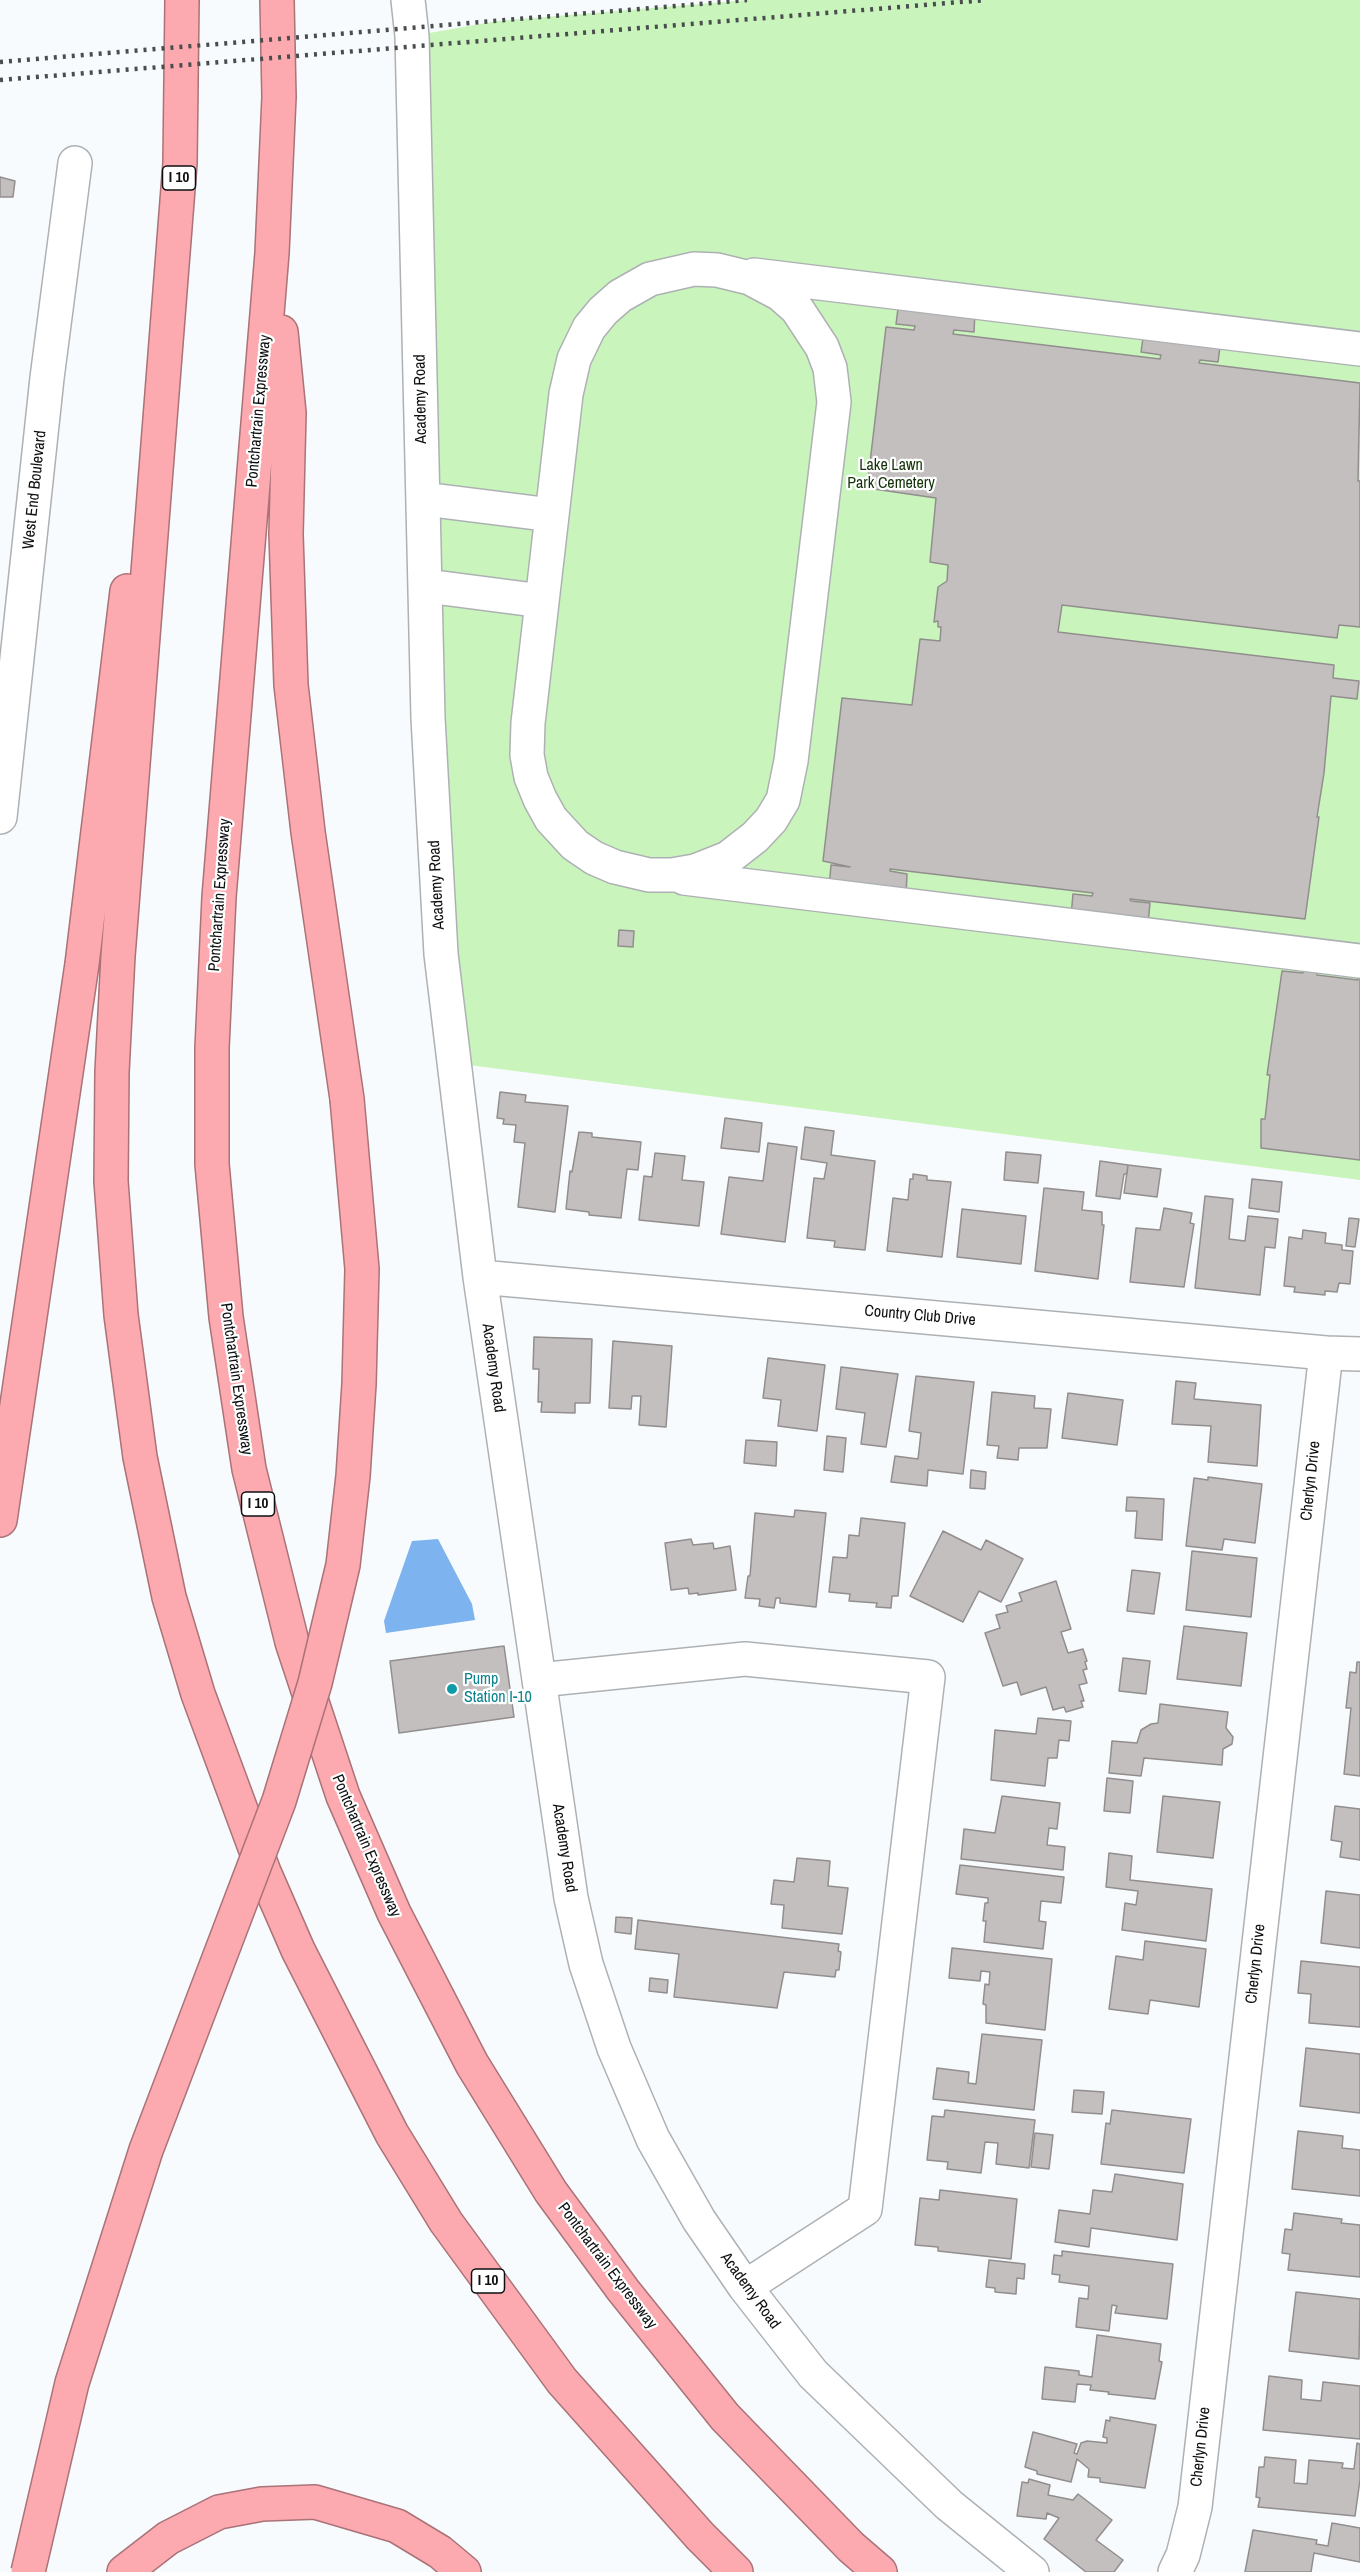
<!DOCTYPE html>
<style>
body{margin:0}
canvas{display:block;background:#f8fbfe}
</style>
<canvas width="1360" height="2572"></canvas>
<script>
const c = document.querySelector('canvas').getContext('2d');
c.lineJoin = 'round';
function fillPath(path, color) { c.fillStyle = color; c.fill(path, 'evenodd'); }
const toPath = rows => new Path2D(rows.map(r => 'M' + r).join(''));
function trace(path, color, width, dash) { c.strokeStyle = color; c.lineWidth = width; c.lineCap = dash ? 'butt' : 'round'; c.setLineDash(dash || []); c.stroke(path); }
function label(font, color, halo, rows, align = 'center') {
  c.font = font + ' "Archivo Narrow",sans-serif'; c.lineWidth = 4.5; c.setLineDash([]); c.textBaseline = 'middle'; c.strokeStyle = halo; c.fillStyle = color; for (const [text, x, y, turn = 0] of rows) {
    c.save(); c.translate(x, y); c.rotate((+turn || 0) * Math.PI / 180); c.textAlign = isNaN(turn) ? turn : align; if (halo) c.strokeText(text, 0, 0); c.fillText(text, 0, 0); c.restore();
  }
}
fillPath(toPath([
 [747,0,1360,0,1360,1180,453,1063,412,36,497,21]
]), '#c9f5bd');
fillPath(toPath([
 [438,1539,472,1604,475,1620,386,1633,384,1621,412,1541]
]), '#7db3ee');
const building = toPath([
 [0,177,15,181,13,197,0,197,0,177],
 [899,301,975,311,974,332,954,330,953,334,1160,359,1161,355,1141,352,1144,331,1221,339,1218,362,1200,360,1199,363,1360,383,1358,481,1360,481,1360,627,1339,625,1337,638,1062,605,1058,632,1334,665,1333,678,1359,681,1357,699,1331,696,1324,773,1317,817,1319,817,1305,919,1130,899,1131,901,1150,903,1148,924,1071,916,1073,894,1092,896,1093,893,890,869,890,871,907,874,906,896,829,887,831,865,850,867,823,861,842,698,912,705,920,639,940,641,941,627,938,627,938,621,934,622,938,587,947,581,948,565,930,562,936,498,867,488,886,327,914,330,915,326,896,324,899,301],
 [619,930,634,931,633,947,618,946,619,930],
 [1303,970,1317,972,1317,975,1358,980,1358,976,1360,977,1360,1160,1261,1148,1261,1119,1265,1119,1270,1075,1267,1075,1282,971,1303,973,1303,970],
 [500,1092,526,1095,525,1102,568,1106,555,1212,518,1207,525,1143,514,1142,516,1125,503,1124,504,1119,497,1118,500,1092],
 [725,1118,762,1123,759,1152,721,1148,725,1118],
 [805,1127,834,1131,831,1155,875,1161,865,1250,834,1247,835,1241,807,1238,814,1178,824,1179,827,1163,801,1159,805,1127],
 [579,1132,592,1133,592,1137,641,1142,638,1170,627,1169,621,1218,589,1215,589,1212,566,1209,570,1171,572,1172,579,1132],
 [768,1143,797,1147,785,1242,721,1234,729,1177,763,1181,768,1143],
 [1006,1152,1041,1155,1038,1183,1004,1180,1006,1152],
 [655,1153,685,1156,682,1180,704,1182,699,1226,639,1220,644,1176,652,1177,655,1153],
 [1100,1161,1128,1165,1127,1174,1124,1174,1120,1199,1096,1196,1100,1161],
 [1128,1165,1161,1169,1157,1197,1124,1193,1128,1165],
 [913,1174,927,1176,927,1180,951,1182,942,1257,887,1251,893,1198,908,1200,910,1179,913,1179,913,1174],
 [1252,1179,1282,1182,1279,1212,1249,1208,1252,1179],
 [1044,1188,1084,1192,1082,1210,1102,1212,1102,1225,1104,1225,1098,1279,1035,1271,1044,1188],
 [1205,1196,1233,1199,1229,1239,1245,1241,1248,1216,1278,1219,1275,1248,1265,1247,1260,1295,1195,1288,1205,1196],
 [1164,1208,1192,1213,1190,1223,1194,1224,1184,1287,1130,1282,1136,1228,1160,1230,1164,1208],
 [962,1209,1026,1216,1021,1264,957,1257,962,1209],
 [1349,1218,1359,1219,1355,1247,1346,1246,1349,1218],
 [1303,1230,1326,1233,1325,1243,1342,1245,1342,1250,1353,1251,1350,1284,1339,1283,1337,1292,1325,1291,1325,1295,1294,1292,1295,1287,1284,1286,1289,1237,1302,1239,1303,1230],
 [534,1337,592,1339,590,1403,575,1403,575,1413,541,1412,542,1402,538,1402,539,1369,533,1369,534,1337],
 [613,1341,672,1346,666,1427,639,1425,641,1396,632,1396,631,1409,609,1408,613,1341],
 [768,1358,825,1365,817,1431,778,1426,781,1400,763,1398,768,1358],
 [841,1367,898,1374,886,1447,861,1444,865,1413,836,1409,841,1367],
 [916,1376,974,1382,963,1474,928,1470,927,1486,891,1482,895,1456,918,1459,921,1433,909,1431,916,1376],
 [1176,1381,1196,1383,1194,1399,1261,1405,1257,1466,1208,1462,1211,1426,1172,1424,1176,1381],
 [992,1392,1035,1396,1034,1408,1051,1409,1047,1448,1019,1448,1018,1460,997,1458,999,1446,987,1445,992,1392],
 [1068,1393,1123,1400,1117,1445,1062,1438,1068,1393],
 [827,1436,846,1438,843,1472,824,1470,827,1436],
 [746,1440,777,1442,776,1466,744,1463,746,1440],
 [971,1470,986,1472,985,1489,970,1488,971,1470],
 [1208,1477,1262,1484,1255,1543,1224,1539,1222,1550,1186,1546,1194,1478,1208,1480,1208,1477],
 [1127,1497,1164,1499,1162,1540,1135,1538,1137,1511,1126,1511,1127,1497],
 [795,1510,826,1513,816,1607,780,1603,780,1598,776,1598,774,1608,759,1606,760,1599,745,1598,748,1576,750,1576,755,1513,794,1517,795,1510],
 [861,1518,905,1523,898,1596,892,1596,891,1608,876,1607,877,1603,849,1601,850,1594,829,1592,833,1557,847,1558,849,1535,859,1536,861,1518],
 [943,1531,981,1550,986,1540,1023,1559,1001,1602,979,1591,963,1622,910,1596,943,1531],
 [691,1539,693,1545,713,1543,714,1549,730,1546,736,1590,698,1595,698,1593,689,1594,688,1588,671,1590,665,1543,691,1539],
 [1192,1551,1257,1558,1251,1617,1186,1610,1192,1551],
 [1132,1570,1160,1573,1154,1614,1127,1611,1132,1570],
 [1056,1581,1071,1629,1061,1632,1068,1653,1083,1649,1087,1661,1085,1662,1087,1669,1083,1670,1087,1683,1079,1685,1084,1701,1081,1701,1083,1707,1066,1712,1064,1707,1053,1710,1046,1687,1021,1695,1017,1682,1003,1686,985,1633,1000,1628,996,1615,1008,1612,1006,1606,1022,1601,1019,1593,1056,1581],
 [1184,1626,1247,1633,1241,1686,1177,1679,1184,1626],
 [504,1646,514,1717,399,1733,390,1661,504,1646],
 [1123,1658,1150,1661,1146,1694,1119,1691,1123,1658],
 [1357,1662,1360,1662,1360,1776,1344,1774,1351,1708,1346,1708,1350,1672,1356,1673,1357,1662],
 [1160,1704,1228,1712,1226,1728,1233,1737,1232,1744,1223,1749,1222,1765,1144,1758,1141,1776,1109,1773,1112,1741,1137,1743,1141,1730,1151,1724,1158,1723,1160,1704],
 [1038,1718,1071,1721,1069,1741,1059,1740,1057,1758,1048,1758,1045,1786,991,1780,995,1730,1036,1734,1038,1718],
 [1107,1778,1133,1781,1130,1813,1104,1811,1107,1778],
 [1002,1796,1060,1803,1057,1829,1049,1828,1047,1845,1065,1847,1063,1870,961,1859,964,1829,995,1833,1002,1796],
 [1163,1796,1220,1802,1213,1858,1157,1852,1163,1796],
 [1335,1806,1360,1809,1360,1860,1340,1857,1342,1842,1331,1840,1335,1806],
 [1109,1853,1132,1856,1130,1880,1212,1889,1206,1941,1122,1930,1125,1903,1136,1905,1138,1891,1106,1887,1109,1853],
 [797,1858,830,1861,828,1886,848,1888,842,1934,782,1928,784,1905,771,1904,774,1880,794,1882,797,1858],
 [960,1865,1064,1877,1061,1903,1041,1901,1039,1921,1046,1922,1043,1949,984,1942,986,1921,983,1921,985,1903,988,1903,988,1898,956,1894,960,1865],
 [1326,1891,1360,1895,1360,1948,1321,1943,1326,1891],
 [616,1917,632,1918,631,1934,615,1932,616,1917],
 [638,1920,839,1944,838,1951,841,1952,839,1970,836,1970,835,1977,784,1972,777,2008,674,1997,679,1954,635,1949,638,1920],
 [1145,1941,1206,1949,1199,2007,1150,2000,1148,2014,1109,2009,1116,1956,1143,1960,1145,1941],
 [952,1948,1052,1959,1045,2030,986,2023,986,2005,983,2004,985,1984,989,1985,990,1972,981,1971,980,1981,949,1978,952,1948],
 [1301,1961,1360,1967,1360,2027,1309,2023,1311,1994,1298,1993,1301,1961],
 [650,1978,668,1980,667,1993,649,1991,650,1978],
 [982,2034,1042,2040,1034,2110,933,2099,937,2068,969,2072,968,2083,976,2084,982,2034],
 [1306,2048,1360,2054,1360,2113,1300,2106,1306,2048],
 [1074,2090,1104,2092,1102,2114,1072,2112,1074,2090],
 [945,2110,1035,2120,1029,2168,996,2164,998,2143,985,2142,981,2173,947,2169,948,2162,927,2160,932,2116,944,2117,945,2110],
 [1112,2110,1191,2119,1184,2173,1101,2164,1106,2123,1110,2124,1112,2110],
 [1298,2131,1343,2136,1342,2148,1360,2150,1360,2196,1292,2189,1298,2131],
 [1035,2133,1053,2135,1049,2169,1031,2167,1035,2133],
 [1115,2174,1183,2184,1177,2240,1091,2228,1089,2247,1055,2242,1059,2210,1090,2214,1093,2190,1112,2192,1115,2174],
 [940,2190,1017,2199,1011,2259,938,2251,938,2247,915,2245,920,2198,939,2200,940,2190],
 [1294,2213,1342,2219,1341,2223,1360,2225,1360,2277,1288,2270,1290,2254,1282,2253,1285,2229,1292,2230,1294,2213],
 [1062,2251,1173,2264,1167,2319,1115,2313,1117,2306,1112,2305,1109,2331,1076,2327,1079,2298,1088,2299,1089,2286,1059,2282,1060,2275,1052,2274,1054,2255,1062,2256,1062,2251],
 [989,2260,1025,2264,1024,2279,1017,2278,1016,2294,995,2292,995,2288,986,2287,989,2260],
 [1296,2292,1360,2299,1359,2359,1289,2351,1296,2292],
 [1097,2335,1161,2344,1159,2361,1162,2362,1155,2399,1108,2394,1109,2392,1090,2390,1091,2385,1077,2384,1075,2402,1042,2399,1045,2367,1079,2371,1079,2375,1092,2377,1097,2335],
 [1269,2376,1302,2380,1301,2399,1321,2401,1323,2382,1360,2386,1360,2439,1263,2430,1269,2376],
 [1110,2417,1156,2425,1145,2488,1100,2482,1100,2478,1088,2477,1089,2469,1077,2459,1071,2482,1037,2474,1037,2471,1025,2467,1033,2432,1077,2444,1074,2453,1077,2454,1081,2443,1087,2441,1107,2443,1107,2438,1103,2437,1106,2420,1110,2421,1110,2417],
 [1357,2443,1360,2444,1360,2480,1355,2516,1258,2507,1260,2498,1256,2497,1259,2467,1264,2467,1265,2457,1296,2460,1294,2483,1307,2484,1309,2460,1343,2463,1342,2468,1354,2469,1357,2443],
 [1029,2479,1050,2485,1048,2495,1073,2500,1078,2494,1112,2520,1096,2540,1123,2560,1114,2572,1086,2572,1044,2539,1059,2518,1047,2513,1046,2519,1017,2516,1022,2482,1028,2483,1029,2479],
 [1332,2523,1360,2528,1360,2562,1314,2553,1311,2572,1245,2572,1253,2530,1317,2540,1316,2544,1328,2546,1332,2523]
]);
fillPath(building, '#c3bfbe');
trace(building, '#928e8e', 1.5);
const minor = toPath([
 [408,0,412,36,428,718,441,954,480,1277,571,1898,586,1964,614,2048,653,2139,699,2220,745,2287,813,2374,949,2505,1032,2572],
 [694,269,717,270,750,278,780,294,797,309,822,347,830,368,834,402,791,761,783,800,771,820,755,837,728,858,695,871,672,875,649,875,615,867,594,858,575,845,551,819,540,799,531,777,527,755,528,723,566,394,574,359,589,328,603,311,620,296,650,279,694,269],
 [754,275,1360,349],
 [423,501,440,501,552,515],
 [425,588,442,588,542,601],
 [0,817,47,378,75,163],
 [684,878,1360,961],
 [480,1277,1326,1353,1360,1354],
 [539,1680,745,1659,928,1677,865,2209,745,2287],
 [1175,2572,1183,2555,1195,2507,1326,1353]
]);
const highway = toPath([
 [182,0,180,163,118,956,112,1072,111,1181,121,1315,140,1457,169,1597,198,1694,264,1872,298,1950,392,2134,446,2222,562,2381,700,2536,736,2572],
 [277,0,279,97,272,253,219,897,212,1048,212,1164,226,1317,249,1469,292,1642,343,1796,394,1913,472,2064,551,2192,623,2290,725,2417,851,2547,880,2572],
 [281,332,289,413,286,534,291,685,308,832,347,1099],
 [0,1520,82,964,127,591],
 [124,2572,168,2538,219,2512,262,2504,315,2502,397,2526,440,2552,464,2572]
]);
trace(minor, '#aeb1b3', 36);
trace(highway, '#a97378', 36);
trace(minor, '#fff', 33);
trace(highway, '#fca9b0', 33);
trace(toPath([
 [0,62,747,0],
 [0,80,986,0]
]), '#4b4c4e', 4.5, [3, 6]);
const highwayBridge = toPath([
 [28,2572,72,2383,146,2150,279,1801,315,1683,343,1565,353,1476,359,1384,362,1269,347,1099]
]);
trace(highwayBridge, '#a97378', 36, []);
trace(highwayBridge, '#fca9b0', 33);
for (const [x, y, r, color] of [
 [452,1689,6,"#0f9aa8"]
]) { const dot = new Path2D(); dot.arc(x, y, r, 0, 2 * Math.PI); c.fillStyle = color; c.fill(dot); trace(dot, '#fff', 2); }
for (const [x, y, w] of [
 [179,178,33],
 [258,1504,33],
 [488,2281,33]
]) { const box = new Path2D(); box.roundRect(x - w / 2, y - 12, w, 24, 4.5); c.fillStyle = '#fff'; c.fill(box); trace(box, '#0e0f10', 1.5); }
label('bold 15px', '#0e0f10', null, [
 ["I 10",179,178],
 ["I 10",258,1504],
 ["I 10",488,2281]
]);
label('16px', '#0e0f10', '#fff', [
 ["Academy Road",421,399,-91],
 ["Pontchartrain Expressway",259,411,-85],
 ["West End Boulevard",35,490,-84],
 ["Academy Road",437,885,-93],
 ["Pontchartrain Expressway",220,895,-86],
 ["Country Club Drive",920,1316,5],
 ["Academy Road",493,1368,82],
 ["Pontchartrain Expressway",236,1379,82],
 ["Cherlyn Drive",1311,1481,-84],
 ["Pontchartrain Expressway",366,1846,67],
 ["Academy Road",564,1848,81],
 ["Cherlyn Drive",1256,1964,-84],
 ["Pontchartrain Expressway",607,2266,53],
 ["Academy Road",750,2291,54],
 ["Cherlyn Drive",1201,2447,-84]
]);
label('16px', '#123307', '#fff', [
 ["Lake Lawn",891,466],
 ["Park Cemetery",891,484]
]);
label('16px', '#0d838f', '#fff', [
 ["Pump",464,1680],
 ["Station I-10",464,1698]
], 'left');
</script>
